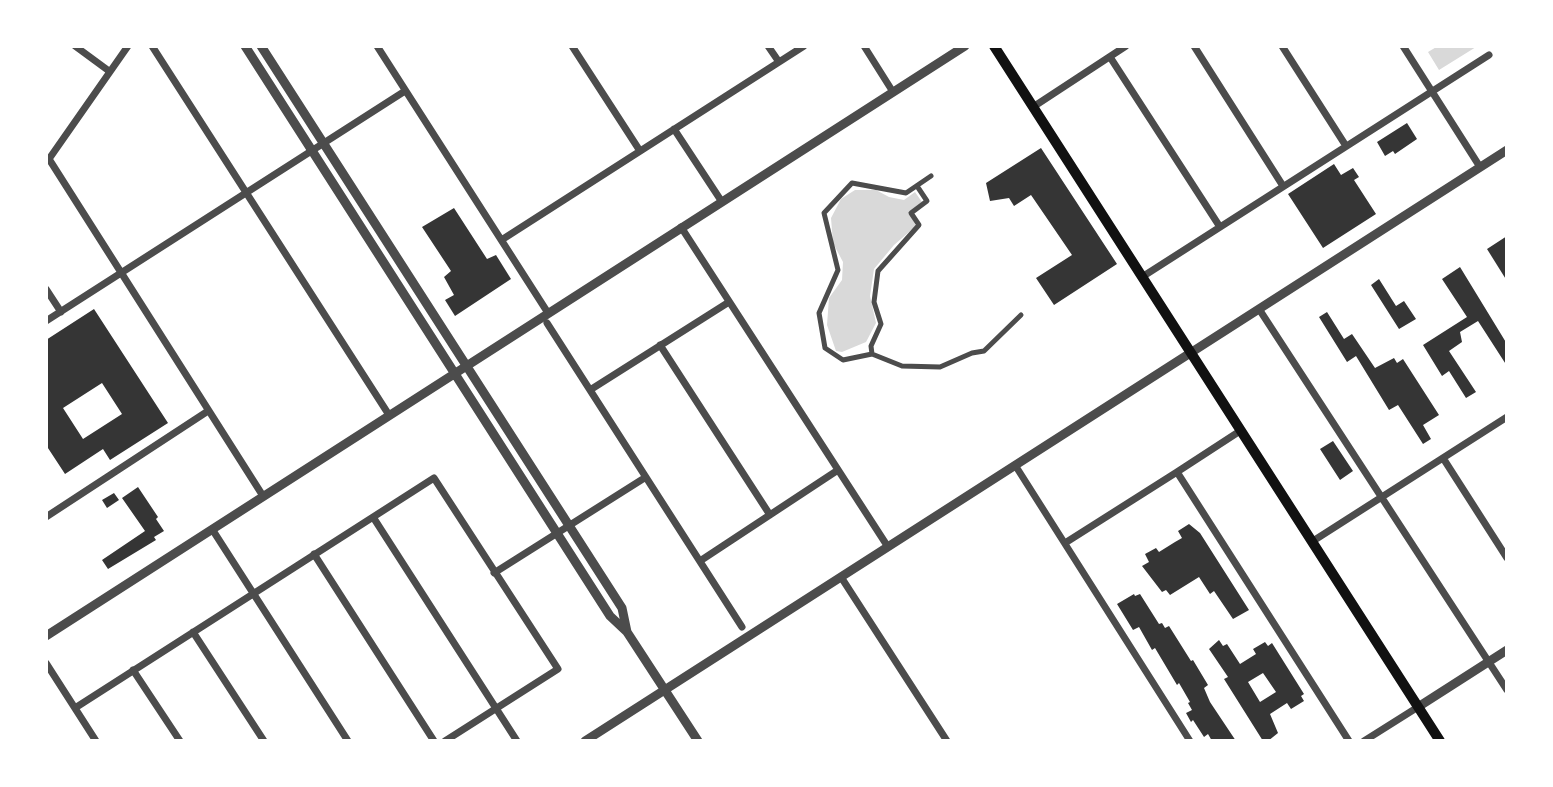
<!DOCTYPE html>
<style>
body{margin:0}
#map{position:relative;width:1553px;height:787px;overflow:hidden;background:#fff;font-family:Merriweather,serif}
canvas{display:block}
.frame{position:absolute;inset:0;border:48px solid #fff;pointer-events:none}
</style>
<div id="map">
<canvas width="1553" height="787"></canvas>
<div class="frame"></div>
</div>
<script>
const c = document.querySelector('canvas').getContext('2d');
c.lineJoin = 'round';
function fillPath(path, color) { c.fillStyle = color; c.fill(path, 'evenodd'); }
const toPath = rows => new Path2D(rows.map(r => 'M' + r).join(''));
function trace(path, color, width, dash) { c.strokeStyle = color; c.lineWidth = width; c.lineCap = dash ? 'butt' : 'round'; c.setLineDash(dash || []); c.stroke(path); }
fillPath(toPath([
 [1438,46,1475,46,1476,47,1439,70,1428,52],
 [855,190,876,190,889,197,904,200,915,192,922,202,909,212,916,226,894,245,874,269,870,296,876,323,866,342,842,352,836,351,827,325,829,298,842,280,843,262,833,243,831,218,841,199]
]), '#d9d9d9');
fillPath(toPath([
 [1407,123,1417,139,1395,154,1393,151,1385,156,1377,142],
 [1041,148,1117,264,1054,305,1036,278,1072,255,1031,195,1014,206,1009,198,990,201,986,183],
 [1334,164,1341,175,1353,168,1359,177,1354,180,1376,214,1323,248,1288,194],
 [454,208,487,259,496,255,511,279,455,316,445,300,454,295,444,277,451,271,422,227],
 [1507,236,1507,281,1487,249],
 [1460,267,1507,344,1507,366,1478,321,1460,332,1462,342,1449,351,1476,392,1466,398,1449,371,1442,376,1423,345,1467,317,1442,279],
 [1379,279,1396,306,1404,301,1416,319,1399,329,1371,285],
 [94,309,168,423,110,460,103,449,65,474,46,445,46,340],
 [102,383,122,414,83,439,63,408],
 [1327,312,1344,339,1352,334,1375,368,1394,358,1397,363,1403,359,1439,415,1423,425,1431,439,1423,444,1398,405,1389,410,1356,356,1347,362,1319,317],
 [1333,441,1353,471,1340,480,1320,449],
 [138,487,158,517,156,519,164,531,154,537,156,540,108,569,102,560,145,531,122,498],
 [114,493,119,500,107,508,102,500],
 [1189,524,1200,533,1249,610,1233,619,1214,591,1210,594,1199,577,1170,595,1166,590,1162,592,1142,566,1149,562,1145,554,1156,548,1159,552,1175,542,1182,538,1178,531],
 [1134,594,1135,596,1140,594,1159,624,1162,623,1165,628,1169,626,1191,661,1193,660,1208,685,1204,688,1210,702,1236,741,1212,741,1208,734,1204,737,1193,720,1191,722,1186,713,1192,710,1188,703,1190,702,1179,683,1177,685,1155,648,1152,650,1139,627,1133,630,1117,604],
 [1219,640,1223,646,1227,644,1240,664,1256,654,1253,649,1265,642,1268,646,1272,643,1304,694,1301,696,1304,701,1291,709,1287,703,1270,714,1278,733,1268,741,1263,741,1224,679,1228,677,1209,649],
 [1263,673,1276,692,1260,702,1248,682]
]), '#353535');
trace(toPath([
 [931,176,906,193,852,183,824,213,838,270,819,313,825,348,843,360,872,354,902,366,940,367,972,353,984,351,1021,315],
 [872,354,871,346,881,324,874,302,878,271,919,225,911,213,927,201,917,186]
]), '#4c4c4c', 5);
trace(toPath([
 [75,46,109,71],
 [128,46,49,159,263,496],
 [152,46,389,415],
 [377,46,548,313],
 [572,46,640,151],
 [768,46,779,62],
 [864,46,893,92],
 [1194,46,1283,186],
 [1282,46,1346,146],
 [1403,46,1480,167],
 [1110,57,1220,227],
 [1033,107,1126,46],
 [674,129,722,202],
 [681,227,888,547],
 [503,239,804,46],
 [1142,277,1489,55],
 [46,289,61,312],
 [1259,309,1507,690],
 [46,321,405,91],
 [547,323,742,627],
 [660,345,770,515],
 [590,390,729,302],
 [1240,431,1177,472,1349,741],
 [1443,458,1507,558],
 [1015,465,1190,741],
 [46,517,208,411],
 [373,517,517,741],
 [212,529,348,741],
 [1313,541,1507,417],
 [1065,543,1177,472],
 [314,554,434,741],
 [700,561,838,470],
 [494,573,646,477],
 [841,577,947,741],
 [193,632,264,741],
 [46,663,96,741],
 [133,670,180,741],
 [75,708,434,478,558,669,445,741],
 [1364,741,1418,707]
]), '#4c4c4c', 7);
trace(toPath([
 [245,46,610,616,627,632,698,741],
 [261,46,622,608,627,632],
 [46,636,965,46],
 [1418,707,1507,650],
 [585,741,1507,150]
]), '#4c4c4c', 9);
trace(toPath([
 [994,46,1440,741]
]), '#111', 10);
</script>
